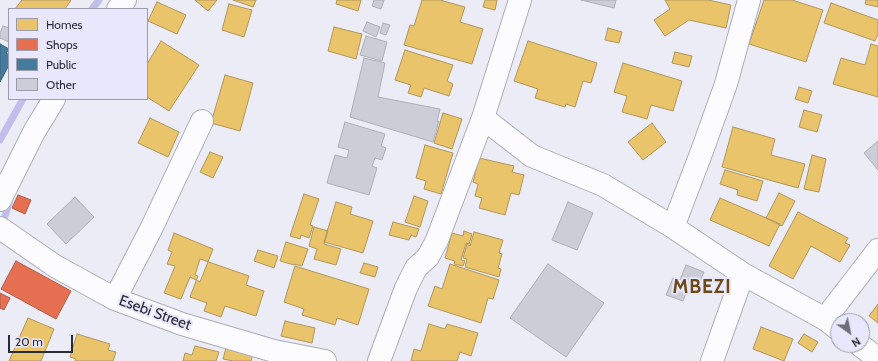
<!DOCTYPE html>
<style>
body{margin:0}
#map{position:relative;width:878px;height:361px;overflow:hidden;background:#ececf7;font-family:Cabin,sans-serif}
canvas{display:block}
.legend{position:absolute;left:8px;top:8px;width:140px;height:92px;box-sizing:border-box;background:#e8e7fc;border:1px solid #9c9cac;margin:0;padding:5px 7px;list-style:none;font-size:12px;color:#2b2b35}
.legend li{display:flex;align-items:center;gap:8px;height:20px}
.legend b{width:20px;border:1px solid #9c9cac}
.north{position:absolute;left:830px;top:313px;width:40px;height:40px;box-sizing:border-box;background:#e8e7fc;border:1px solid #9c9cac;border-radius:50%;rotate:147deg;font-size:11px;font-weight:700;line-height:16px;text-align:center;color:#2b2b35}
.north::after{content:'';display:block;margin:auto;width:14px;height:18px;background:#6f6f79;clip-path:polygon(50% 0,100% 100%,50% 72%,0 100%)}
.scale{position:absolute;left:8px;top:335px;width:65px;height:18px;box-sizing:border-box;border:2px solid #2b2b35;border-top:0;padding-left:5px;font-size:12px;line-height:14px;white-space:nowrap;color:#2b2b35;-webkit-text-stroke:3px #e8e7fc;paint-order:stroke}
</style>
<div id="map">
<canvas width="878" height="361"></canvas>
<ul class="legend">
<li><b style="height:11px;background:#e9c46a"></b>Homes</li>
<li><b style="height:11px;background:#e76f51"></b>Shops</li>
<li><b style="height:11px;background:#457b9d"></b>Public</li>
<li><b style="height:11px;background:#cdcdd7"></b>Other</li>
</ul>
<div class="north">N</div>
<div class="scale">20 m</div>
</div>
<script>
const c = document.querySelector('canvas').getContext('2d');
c.lineJoin = 'round';
function fillPath(path, color) { c.fillStyle = color; c.fill(path, 'evenodd'); }
const toPath = rows => new Path2D(rows.map(r => 'M' + r).join(''));
function trace(path, color, width, dash) { c.strokeStyle = color; c.lineWidth = width; c.lineCap = dash ? 'butt' : 'round'; c.setLineDash(dash || []); c.stroke(path); }
function label(font, color, halo, rows, align = 'center') {
  c.font = font + ' Cabin,sans-serif'; c.lineWidth = 4; c.setLineDash([]); c.textBaseline = 'middle'; c.strokeStyle = halo; c.fillStyle = color; for (const [text, x, y, turn = 0] of rows) {
    c.save(); c.translate(x, y); c.rotate((+turn || 0) * Math.PI / 180); c.textAlign = isNaN(turn) ? turn : align; if (halo) c.strokeText(text, 0, 0); c.fillText(text, 0, 0); c.restore();
  }
}
const homes = toPath([
 [22,0,71,0,65,9,15,9,22,0],
 [195,0,217,0,208,11,195,0],
 [233,0,256,0,253,7,233,0],
 [337,0,361,0,358,11,336,4,337,0],
 [422,0,440,0,465,7,460,22,483,29,472,64,404,45,410,25,414,26,422,0],
 [485,0,497,0,495,10,483,7,485,0],
 [665,0,708,0,731,5,726,28,689,20,665,36,654,20,670,9,665,0],
 [764,0,792,0,823,10,806,62,749,44,764,0],
 [866,0,878,0,878,7,865,4,866,0],
 [157,2,186,15,177,34,148,21,157,2],
 [831,3,878,20,878,34,875,41,824,23,831,3],
 [229,4,252,10,244,37,222,30,229,4],
 [334,27,362,34,356,59,328,51,334,27],
 [608,28,622,32,619,43,605,40,608,28],
 [161,41,199,65,169,111,147,97,147,64,161,41],
 [528,41,597,63,591,83,583,81,575,107,566,104,565,107,535,98,538,89,514,81,528,41],
 [871,44,878,46,878,97,833,84,841,58,865,65,871,44],
 [405,50,453,65,447,81,453,84,449,96,424,88,421,97,408,93,411,85,395,80,405,50],
 [675,52,692,56,689,67,672,63,675,52],
 [623,63,682,81,673,111,651,105,647,119,622,112,627,96,614,92,623,63],
 [225,75,253,83,240,131,211,123,225,75],
 [799,87,812,91,808,103,795,99,799,87],
 [804,110,822,115,817,132,799,127,804,110],
 [443,113,462,119,452,149,434,143,443,113],
 [150,118,179,132,168,157,138,143,150,118],
 [652,123,666,142,643,160,628,142,652,123],
 [733,127,775,139,771,155,805,164,798,188,722,167,733,127],
 [425,145,453,153,441,194,424,189,426,181,416,178,425,145],
 [210,152,223,157,213,178,200,172,210,152],
 [812,155,826,159,819,192,804,189,812,155],
 [479,158,514,166,512,172,524,175,519,195,511,193,505,215,479,208,482,198,475,196,478,184,473,182,479,158],
 [725,170,763,181,757,201,737,195,738,190,720,184,725,170],
 [779,193,795,201,782,226,766,218,779,193],
 [304,194,319,199,310,225,313,226,309,238,301,235,300,239,290,236,304,194],
 [414,196,428,201,420,227,405,222,414,196],
 [720,198,780,224,769,246,710,220,720,198],
 [336,202,352,207,350,214,373,221,363,253,324,242,336,202],
 [798,212,848,238,845,243,850,245,840,262,811,246,793,279,769,266,798,212],
 [393,222,419,229,416,237,411,235,409,240,389,235,393,222],
 [314,227,328,231,324,244,341,249,336,265,314,259,317,249,309,246,314,227],
 [464,231,472,234,469,244,466,243,461,260,465,261,463,266,454,264,455,261,445,258,452,233,463,236,464,231],
 [474,232,503,240,499,253,502,254,498,268,501,269,499,277,465,267,467,259,463,258,467,244,470,246,474,232],
 [174,233,213,249,200,282,190,277,181,299,164,293,175,266,167,264,172,252,168,250,174,233],
 [286,242,308,249,302,266,294,264,294,265,280,261,286,242],
 [258,250,278,256,274,268,254,261,258,250],
 [200,259,249,276,246,285,264,291,256,316,225,306,221,317,204,311,207,303,190,297,198,276,195,275,200,259],
 [364,263,378,267,375,277,360,273,364,263],
 [450,264,499,280,493,299,488,298,481,323,428,306,435,286,442,289,450,264],
 [295,266,369,289,358,325,337,318,335,325,302,315,304,309,284,302,295,266],
 [878,304,878,323,869,316,878,304],
 [28,318,54,329,41,361,9,361,28,318],
 [285,321,315,328,312,343,281,336,285,321],
 [429,324,445,329,447,324,478,333,471,356,460,352,457,361,411,361,414,349,421,351,429,324],
 [761,327,793,339,784,361,753,349,761,327],
 [77,334,110,344,108,350,116,352,113,361,75,361,76,359,70,357,77,334],
 [804,334,818,342,812,352,798,343,804,334],
 [195,346,219,352,216,361,183,361,185,353,192,355,195,346],
 [226,348,253,354,251,361,233,361,223,359,226,348]
]);
fillPath(homes, '#e9c46a');
trace(homes, '#b0965a', 1);
const shops = toPath([
 [18,195,31,200,25,214,12,208,18,195],
 [16,261,71,291,56,319,1,289,16,261],
 [0,293,10,298,4,310,0,308,0,293]
]);
fillPath(shops, '#e76f51');
trace(shops, '#af5b49', 1);
const public = toPath([
 [0,44,9,49,6,53,9,55,9,65,0,82,0,44]
]);
fillPath(public, '#457b9d');
trace(public, '#3d637e', 1);
trace(toPath([
 [92,9,99,0],
 [0,140,23,99],
 [2,226,10,200]
]), '#c1beeb', 7);
const building = toPath([
 [374,0,384,0,381,9,372,6,374,0],
 [581,0,616,0,614,8,581,0],
 [367,22,380,27,376,37,363,31,367,22],
 [383,23,390,25,386,35,380,33,383,23],
 [3,26,9,28,9,42,0,38,0,33,3,26],
 [366,36,387,42,382,61,360,55,366,36],
 [364,58,385,63,378,97,440,109,437,122,439,121,433,142,350,117,364,58],
 [345,122,385,134,381,146,386,148,382,160,375,158,372,166,377,168,369,195,327,183,335,155,347,158,349,150,338,147,345,122],
 [878,141,878,170,864,153,878,141],
 [75,197,94,217,66,244,47,224,75,197],
 [568,202,593,213,577,250,552,240,568,202],
 [548,264,604,303,566,357,510,318,548,264],
 [686,265,704,272,696,291,688,288,683,301,666,295,673,278,680,280,686,265]
]);
fillPath(building, '#cdcdd7');
trace(building, '#aeaeb7', 1);
const minor = toPath([
 [483,118,532,156,603,185,673,227,743,274,825,319,838,329],
 [673,227,702,151,726,84,749,0],
 [0,228,55,266,115,299,182,324,274,351,325,361],
 [115,299,152,227,202,121],
 [825,319,878,250],
 [860,345,878,359],
 [379,361,406,288,416,268,428,257,437,240,483,118,520,0],
 [712,361,743,274]
]);
const secondary = toPath([
 [118,9,125,0],
 [0,200,34,132,54,99]
]);
trace(minor, '#adacb6', 24);
trace(secondary, '#adacb6', 24);
trace(minor, '#fcfcfe', 22);
trace(secondary, '#fcfcfe', 22);
label('15px', '#2b2b35', '#e8e7fc', [
 ["Esebi Street",155,313,20]
]);
c.letterSpacing = '1px';
label('bold 19px', '#6a4915', '#e8e7fc', [
 ["MBEZI",702,287]
]);
c.letterSpacing = '0px';
</script>
